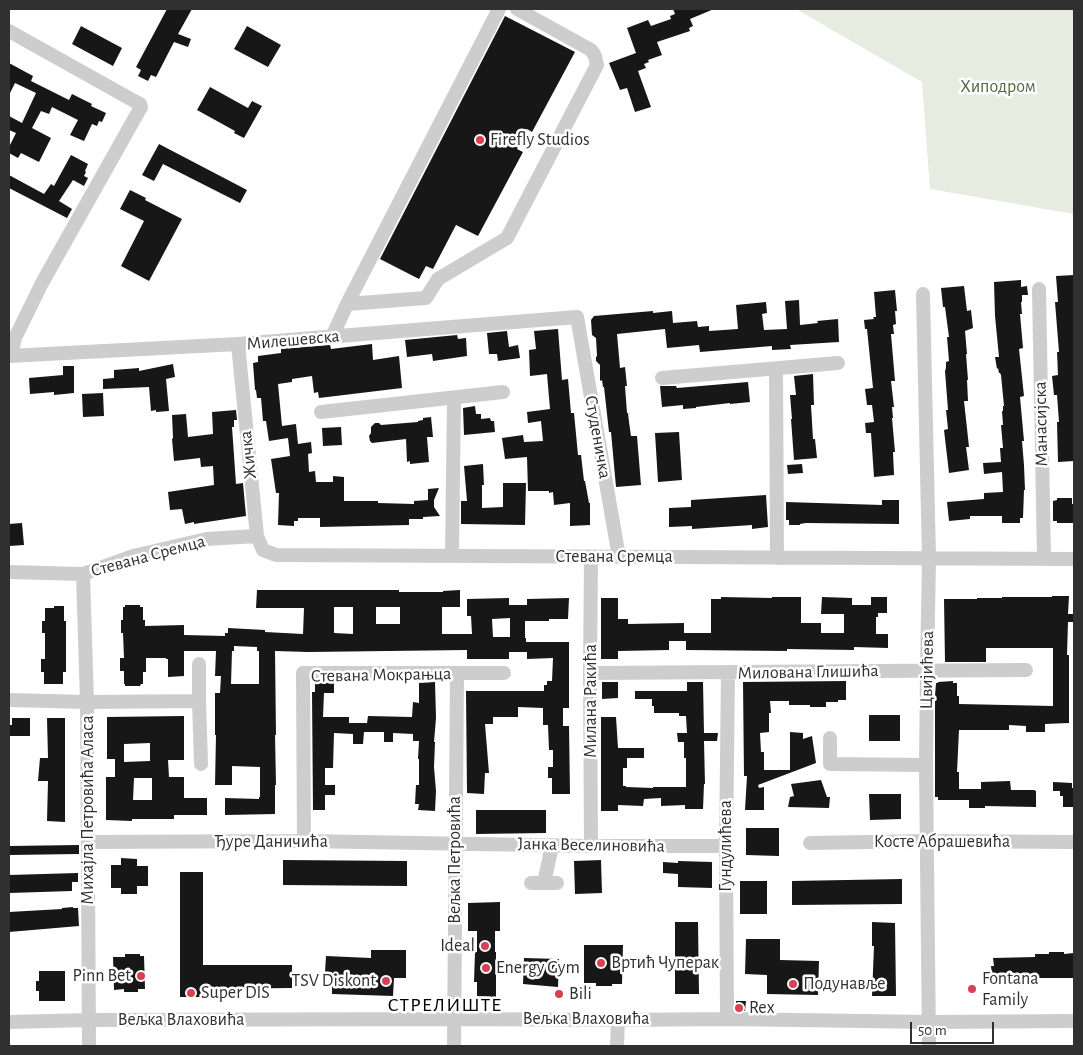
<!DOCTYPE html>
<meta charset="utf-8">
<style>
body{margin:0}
#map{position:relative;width:1083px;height:1055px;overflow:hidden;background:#fff;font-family:"Alegreya Sans",sans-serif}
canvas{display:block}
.frame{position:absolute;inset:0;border:10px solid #303030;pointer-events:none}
.scale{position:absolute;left:910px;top:1022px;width:84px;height:22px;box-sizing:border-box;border:2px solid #303030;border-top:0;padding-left:6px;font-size:15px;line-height:18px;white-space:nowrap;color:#303030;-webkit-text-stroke:4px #fff;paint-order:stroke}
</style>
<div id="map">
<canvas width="1083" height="1055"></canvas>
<div class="frame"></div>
<div class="scale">50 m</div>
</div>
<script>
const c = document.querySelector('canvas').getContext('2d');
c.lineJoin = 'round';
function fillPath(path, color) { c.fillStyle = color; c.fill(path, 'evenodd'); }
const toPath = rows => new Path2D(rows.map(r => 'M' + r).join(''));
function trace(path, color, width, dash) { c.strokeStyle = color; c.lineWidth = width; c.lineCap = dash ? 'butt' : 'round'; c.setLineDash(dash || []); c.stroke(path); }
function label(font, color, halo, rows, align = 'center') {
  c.font = font + ' "Alegreya Sans",sans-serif'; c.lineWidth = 5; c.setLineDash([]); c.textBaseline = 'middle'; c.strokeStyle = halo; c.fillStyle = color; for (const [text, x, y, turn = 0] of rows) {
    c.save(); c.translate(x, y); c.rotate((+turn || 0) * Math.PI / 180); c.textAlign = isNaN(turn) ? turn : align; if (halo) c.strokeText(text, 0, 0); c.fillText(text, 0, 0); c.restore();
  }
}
fillPath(toPath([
 [796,9,1074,9,1074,214,930,189,922,82]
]), '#e6ecdf');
fillPath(toPath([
 [167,9,192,9,178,34,191,39,188,47,174,42,156,77,151,75,148,81,138,76,141,70,136,67],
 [673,9,714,9,690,19,693,26,689,28,690,31,657,42,662,55,648,60,649,62,644,64,646,68,638,71,651,107,635,112,627,88,620,90,609,63,636,53,627,28,648,20,651,26,671,19,670,16,675,14],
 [505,16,575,52,532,132,527,129,517,149,523,152,478,236,456,225,433,269,426,266,419,279,380,259],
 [81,26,122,48,113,66,72,44],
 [247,26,281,45,268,67,234,49],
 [9,63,33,76,31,81,69,100,72,94,92,104,91,106,106,113,102,122,99,121,97,126,92,124,84,141,70,135,78,120,52,107,49,114,41,111,32,128,51,138,39,162,21,153,18,158,9,153,9,147,16,133,9,130,9,116,22,123,36,93,15,83,9,95],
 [210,87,248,108,252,101,262,106,244,138,234,133,235,131,197,110],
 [159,144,247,190,240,203,163,164,154,181,142,175],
 [71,155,88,164,85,171,86,172,84,176,88,178,84,186,73,180,59,201,72,209,67,218,9,188,9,175,44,194,51,184,54,186],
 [130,190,146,198,145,200,182,219,149,281,121,266,144,221,120,209],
 [1074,275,1074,461,1058,462,1057,422,1059,422,1057,395,1054,395,1052,376,1058,375,1057,352,1059,352,1055,302,1058,302,1056,276],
 [1021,280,1021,287,1027,286,1028,295,1022,295,1022,302,1021,302,1022,314,1020,314,1023,348,1019,349,1024,396,1020,397,1024,441,1022,441,1024,465,1025,490,1024,490,1023,518,1020,518,1020,523,1002,523,1002,516,970,516,970,519,949,521,947,502,984,499,984,493,1003,492,1002,472,984,474,983,463,1001,462,1000,448,1003,448,1001,425,1003,425,1002,411,1003,411,1003,406,1004,406,1001,375,1000,373,999,373,998,368,997,369,995,357,999,357,995,316,994,282],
 [964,286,967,311,971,310,973,328,965,331,967,354,966,354,968,380,967,380,968,401,964,401,969,447,966,447,969,470,949,473,944,430,948,429,946,410,948,410,945,371,946,368,946,362,949,361,947,337,949,337,945,307,943,307,941,288],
 [895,290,897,311,895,311,896,324,893,325,894,334,891,334,895,381,891,381,894,407,892,407,893,418,892,418,895,452,893,452,894,475,874,477,871,433,866,433,865,423,874,422,872,405,867,405,865,389,873,388,867,329,865,329,864,320,874,319,873,317,876,317,874,292],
 [799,300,800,325,818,323,817,321,838,319,839,342,790,345,791,349,772,350,772,346,700,352,699,345,667,348,665,329,617,334,620,368,625,367,627,386,625,386,627,413,628,413,629,422,631,436,637,436,641,485,616,487,611,432,609,432,604,387,603,387,602,380,600,381,600,365,596,361,596,357,597,356,596,338,592,335,591,320,594,316,653,311,653,313,672,311,673,323,697,321,698,327,709,326,709,331,738,329,736,305,766,302,767,313,762,314,764,330,787,329,785,301],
 [558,329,562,380,568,379,571,413,574,413,578,455,581,455,584,481,585,481,589,503,590,503,590,525,570,526,570,503,554,505,553,492,549,493,549,491,528,491,527,457,505,459,502,438,523,435,524,442,543,441,541,421,528,423,527,412,550,409,547,374,530,376,529,350,536,349,534,331],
 [507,331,509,347,518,345,520,358,498,361,497,354,489,354,487,333],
 [457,335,458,339,466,338,467,356,433,361,432,354,407,357,405,340],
 [372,344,373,360,399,356,402,388,319,398,318,392,314,393,312,376,292,379,292,382,278,384,282,426,296,424,298,444,311,442,312,453,308,454,309,472,315,471,316,482,333,482,333,476,344,477,344,501,378,501,378,503,414,504,414,501,428,500,428,489,439,488,434,500,434,507,440,516,423,517,423,519,409,519,409,525,320,527,320,518,298,518,298,521,294,521,294,526,278,525,279,493,276,493,271,459,290,456,288,438,269,441,266,421,263,421,261,398,257,398,256,390,255,390,253,363,258,362,258,356,281,353,281,349,330,345,331,349],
 [173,364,175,377,166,379,169,411,156,412,156,410,151,411,149,387,103,389,103,379,114,378,114,370,139,368,139,371],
 [63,366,74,366,74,393,54,395,54,392,30,394,29,378,63,375],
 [813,374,814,405,811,405,813,439,815,439,817,458,794,460,791,419,792,419,790,395,796,395,794,376],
 [748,382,750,402,730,404,730,403,696,407,696,408,683,409,683,405,662,407,660,386,676,386,677,388],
 [103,393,104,416,83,417,82,394],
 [475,406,476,414,481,414,481,419,490,418,491,421,494,421,495,432,464,435,463,408],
 [236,410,237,420,234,420,234,427,232,427,236,484,243,483,246,516,194,524,194,522,185,524,182,509,170,510,168,492,214,485,213,466,201,467,200,458,174,461,172,439,173,438,172,415,186,414,188,437,213,434,212,412],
 [431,417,433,437,427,437,429,462,410,464,410,461,407,462,406,439,372,443,370,441,369,436,371,433,371,427,375,423,379,423,381,425,418,422,418,421,423,420,423,418],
 [341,427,342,445,323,446,322,428],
 [679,432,682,480,658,482,655,433],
 [483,464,484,485,482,485,482,508,503,507,503,483,526,483,525,525,461,524,461,501,467,501,464,466],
 [802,464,803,473,788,474,787,465],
 [766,495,768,527,752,529,752,525,692,529,692,526,669,527,669,508,691,507,691,500],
 [1057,498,1072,498,1072,504,1074,504,1074,523,1057,523,1057,521,1053,521,1053,501,1057,500],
 [882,500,899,500,899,524,806,523,800,524,800,525,789,525,789,520,786,520,786,502,882,505],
 [22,523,24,545,9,546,9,524],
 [257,590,399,590,399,592,443,592,443,591,460,590,460,607,442,607,442,634,472,634,471,616,467,616,467,599,509,598,509,605,527,605,527,599,569,598,568,619,549,619,549,621,525,621,525,638,526,638,526,642,569,642,569,708,563,708,563,726,569,726,570,794,552,794,552,778,548,778,548,767,553,767,553,750,549,750,548,725,543,725,543,708,518,707,518,717,493,717,493,724,485,724,489,773,485,773,484,794,467,793,466,691,544,691,544,685,547,685,547,681,552,681,553,658,527,659,527,652,509,652,509,659,467,659,467,650,308,652,275,651,276,735,275,735,276,785,275,785,275,814,225,815,225,798,259,799,259,797,260,797,260,767,232,766,232,785,215,785,216,735,215,735,215,693,220,693,221,676,215,676,216,651,184,651,184,676,168,677,168,659,166,659,166,658,146,658,146,672,143,672,143,684,141,684,140,686,125,686,125,684,124,684,124,671,120,671,120,658,124,658,123,633,121,633,121,620,123,620,123,607,125,607,125,605,140,605,140,607,143,607,143,620,145,620,145,626,184,625,184,635,225,636,225,633,228,633,228,628,265,630,265,632,303,634,304,608,256,608],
 [334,607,353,607,353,634,334,633],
 [376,607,400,607,400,624,376,624],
 [510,618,510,637,493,637,492,619],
 [234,646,257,647,257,651,259,651,259,684,231,684,232,651,234,651],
 [1052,596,1069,596,1068,614,1074,614,1074,622,1068,622,1067,655,1069,655,1069,723,1045,724,1045,732,1026,732,1026,726,1009,725,1009,730,959,730,957,772,959,772,959,789,981,789,981,782,1010,781,1011,790,1034,790,1036,791,1036,807,985,806,985,808,969,808,969,800,938,800,938,797,935,797,935,696,936,683,938,683,938,682,953,681,953,683,957,683,957,696,959,696,959,704,1053,706,1053,648,986,648,986,662,945,662,944,599,977,599,977,598,1002,598,1002,597,1052,597],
 [721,597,772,598,772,597,801,597,801,623,821,623,821,633,844,633,844,614,821,614,822,597,852,598,852,605,871,605,871,597,887,597,887,613,878,613,878,617,876,617,876,634,888,634,888,648,854,647,854,650,787,649,787,651,686,650,686,641,669,641,669,650,618,651,618,659,601,659,601,598,618,598,618,619,628,619,628,624,684,623,684,633,711,633,711,599,721,599],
 [54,606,64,606,64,621,66,621,66,672,63,672,63,684,44,684,44,672,41,672,41,659,45,659,45,633,42,633,42,621,45,621,45,608,54,608],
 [846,681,846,700,838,700,838,702,826,702,826,707,810,707,810,705,789,705,789,701,770,701,771,713,769,713,769,732,760,733,761,752,764,752,764,770,790,770,790,732,803,733,803,739,812,736,816,763,758,785,759,788,764,787,764,810,745,810,747,776,744,776,743,682],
 [435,682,436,718,434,742,435,742,434,767,436,791,435,811,418,810,419,804,415,804,416,785,419,785,419,759,418,759,419,741,413,741,413,734,393,733,393,742,384,742,384,732,364,732,363,744,353,744,353,734,334,733,333,768,325,768,325,785,335,785,335,795,325,795,325,810,313,810,312,692,315,692,315,683,334,683,334,693,324,693,323,717,349,717,349,723,367,723,368,716,412,717,413,702,419,703,419,683],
 [602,682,618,682,618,698,602,699],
 [687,682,703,682,704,733,718,733,717,741,704,741,705,784,704,784,703,809,685,809,685,805,661,806,661,798,644,799,643,806,618,805,618,811,601,811,601,717,616,717,618,748,644,748,644,758,627,758,627,768,623,768,623,786,626,786,626,787,653,788,653,787,686,787,686,758,684,758,684,742,678,742,677,733,687,733,686,716,679,716,679,713,654,713,654,706,652,706,652,699,635,699,635,691,687,691],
 [869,715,900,715,900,741,869,741],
 [184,716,184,760,168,760,169,777,184,777,184,798,207,798,207,815,174,815,174,819,132,819,132,821,106,820,106,777,115,777,115,759,107,759,107,717],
 [150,743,150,761,124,762,124,744],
 [134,778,152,778,152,800,133,800],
 [12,718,30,718,30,736,9,736,9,725,12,725],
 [47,718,65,718,65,822,47,821,48,781,38,781,40,758,48,758],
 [821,780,827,797,830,797,829,808,788,807,790,797,794,796,791,784],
 [1053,782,1072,783,1072,788,1074,788,1074,807,1063,807,1063,796,1060,796,1060,791,1053,791],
 [869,794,901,794,901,819,870,820],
 [476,810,546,810,546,833,476,834],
 [746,828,779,828,779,856,746,855],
 [79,845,79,854,9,855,9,846],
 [121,858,137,859,137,866,148,866,148,886,137,886,137,894,121,894,121,888,111,888,111,865,121,865],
 [283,860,407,861,407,886,283,885],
 [601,860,602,893,575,894,574,861],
 [678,861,712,862,712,888,678,887,678,874,663,873,663,862,678,863],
 [180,872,203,872,203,965,292,965,292,988,202,989,203,997,180,997],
 [78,873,78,882,72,882,72,891,9,893,9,875],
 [902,879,902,904,792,905,792,881],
 [740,881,767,881,767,914,740,914],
 [500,902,500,931,495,931,495,952,496,952,496,997,477,996,477,982,474,982,475,952,477,952,477,931,468,931,468,903],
 [73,907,73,908,78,908,79,926,9,932,9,912,62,909,62,908],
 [675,922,698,922,699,994,675,994],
 [872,922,895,923,896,996,872,996,874,946,872,946],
 [746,939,780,939,780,960,819,961,818,995,767,994,767,975,745,974],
 [584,945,623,945,622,984,612,984,612,986,596,986,596,983,584,983],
 [371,950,406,950,406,978,394,978,393,996,332,994,332,972,325,972,326,956,371,958],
 [1049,952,1064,952,1064,954,1074,953,1074,978,1035,978,1035,982,1023,982,1023,983,994,983,994,975,992,975,991,966,994,966,993,958,1035,957,1035,954,1049,954],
 [125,954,140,954,140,956,144,956,145,989,138,989,138,992,124,992,124,989,114,990,113,957,125,957],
 [524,958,559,959,558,987,523,984],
 [39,971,65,971,65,1001,39,1001,39,991,36,991,36,981,39,981],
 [736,1001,746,1001,745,1011,736,1010]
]), '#171717');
trace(toPath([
 [9,31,136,102,140,104,141,107,42,283,15,338,11,356],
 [1039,289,1044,559],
 [923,294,929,558,927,670,926,765,929,1046],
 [347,304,426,298,438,279,507,238,597,65,595,56,591,50,517,9],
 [332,337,347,304,499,9],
 [238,344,257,536,263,550,276,555,1074,559],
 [9,356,238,344,577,317,619,557],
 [776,369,777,558],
 [662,378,838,363],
 [321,412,503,392],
 [452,556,454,398],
 [591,557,590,673,591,846],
 [9,572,83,574,133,556,207,539,257,536],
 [83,574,87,702,89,1046],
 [199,664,199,701],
 [590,673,1026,670],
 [9,700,87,702,199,701,201,764],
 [830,738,830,764,926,765],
 [304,841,303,673,504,673],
 [88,842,304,841,591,846,726,846],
 [810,843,926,841,1074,842],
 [531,883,557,883],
 [544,883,552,846],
 [727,1019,726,846,728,672],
 [9,1022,89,1020,454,1019,618,1020,727,1019,929,1022,1074,1021],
 [454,1046,457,673],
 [617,1046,618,1020]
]), '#cdcdcd', 14);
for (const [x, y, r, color] of [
 [480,140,5,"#d74155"],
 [485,946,5,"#d74155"],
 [601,963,5,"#d74155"],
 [486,968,5,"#d74155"],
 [141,976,5,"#d74155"],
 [386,981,5,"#d74155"],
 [793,984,5,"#d74155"],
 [972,989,5,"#d74155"],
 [191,993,5,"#d74155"],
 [559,994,5,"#d74155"],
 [739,1008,5,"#d74155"]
]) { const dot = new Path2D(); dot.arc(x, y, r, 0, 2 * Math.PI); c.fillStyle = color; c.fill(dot); trace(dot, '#fff', 2); }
label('18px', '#556840', '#fff', [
 ["Хиподром",998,87]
]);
label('18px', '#303030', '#fff', [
 ["Firefly Studios",490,140],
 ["Ideal",475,946,"right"],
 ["Вртић Чуперак",611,963],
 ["Energy Gym",496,968],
 ["Pinn Bet",131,976,"right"],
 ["Fontana",982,979],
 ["Family",982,1000],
 ["TSV Diskont",376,981,"right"],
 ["Подунавље",803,984],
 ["Super DIS",201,993],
 ["Bili",569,994],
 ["Rex",749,1008]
], 'left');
label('18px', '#303030', '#fff', [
 ["Милешевска",293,340,-5],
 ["Манасијска",1041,424,-91],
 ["Студеничка",598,437,80],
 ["Жичка",248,455,-96],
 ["Стевана Сремца",148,556,-15],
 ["Стевана Сремца",614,557],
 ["Цвијићева",927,670,-89],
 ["Милована Глишића",808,672,-1],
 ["Стевана Мокрањца",381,675,-1],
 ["Милана Ракића",591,701,-90],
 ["Михајла Петровића Аласа",88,810,-90],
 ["Ђуре Даничића",271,842],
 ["Косте Абрашевића",942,842],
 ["Јанка Веселиновића",591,845,1],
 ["Гундулићева",726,846,-90],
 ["Вељка Петровића",455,860,-90],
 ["Вељка Влаховића",586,1019],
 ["Вељка Влаховића",181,1020]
]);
c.letterSpacing = '1px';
label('20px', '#000', '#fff', [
 ["СТРЕЛИШТЕ",445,1005]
]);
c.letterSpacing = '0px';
</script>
